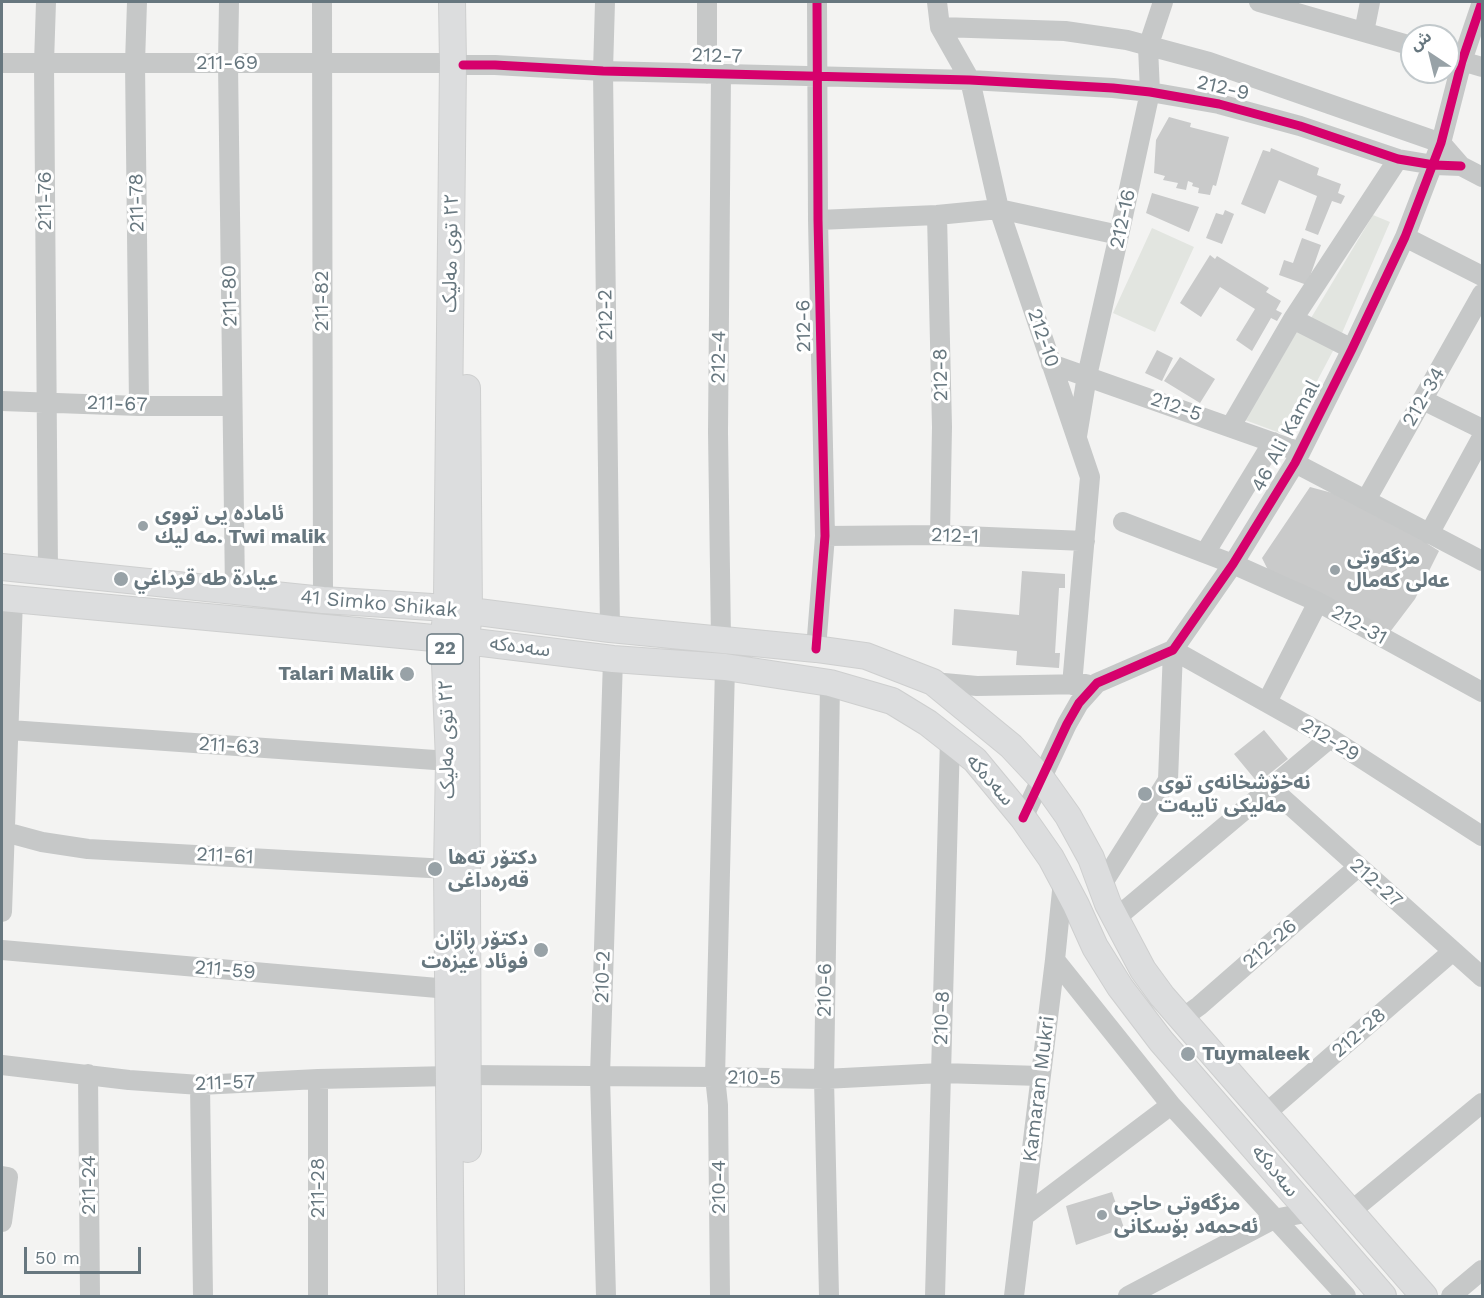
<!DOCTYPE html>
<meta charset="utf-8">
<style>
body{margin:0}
#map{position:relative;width:1484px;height:1298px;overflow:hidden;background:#f3f3f2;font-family:"Work Sans","Noto Sans Arabic",sans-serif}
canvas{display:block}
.frame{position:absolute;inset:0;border:3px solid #67777f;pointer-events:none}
.north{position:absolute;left:1400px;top:24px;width:60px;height:60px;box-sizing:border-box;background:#fff;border:2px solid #c2c9cc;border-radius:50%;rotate:325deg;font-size:16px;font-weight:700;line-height:24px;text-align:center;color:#67777f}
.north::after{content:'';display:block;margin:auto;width:21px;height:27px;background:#98a2a7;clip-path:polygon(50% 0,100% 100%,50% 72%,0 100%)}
.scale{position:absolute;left:24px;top:1247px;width:117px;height:27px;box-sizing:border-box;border:3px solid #67777f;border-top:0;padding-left:8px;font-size:18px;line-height:21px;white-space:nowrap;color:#67777f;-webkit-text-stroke:4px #fff;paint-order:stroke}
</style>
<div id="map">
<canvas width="1484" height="1298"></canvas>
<div class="frame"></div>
<div class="north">ش</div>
<div class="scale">50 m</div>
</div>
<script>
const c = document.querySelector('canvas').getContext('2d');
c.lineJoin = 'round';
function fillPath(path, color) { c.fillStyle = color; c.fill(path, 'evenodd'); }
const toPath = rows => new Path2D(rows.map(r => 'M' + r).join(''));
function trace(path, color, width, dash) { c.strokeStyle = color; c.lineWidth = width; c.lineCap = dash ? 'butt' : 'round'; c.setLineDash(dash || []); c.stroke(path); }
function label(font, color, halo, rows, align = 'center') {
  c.font = font + ' "Work Sans","Noto Sans Arabic",sans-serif'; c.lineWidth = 6; c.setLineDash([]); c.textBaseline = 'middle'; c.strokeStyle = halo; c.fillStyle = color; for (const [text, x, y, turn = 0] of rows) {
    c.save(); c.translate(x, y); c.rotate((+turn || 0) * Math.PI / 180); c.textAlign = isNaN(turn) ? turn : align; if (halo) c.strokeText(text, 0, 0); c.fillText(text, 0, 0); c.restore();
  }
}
fillPath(toPath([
 [1373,215,1390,222,1342,333,1311,318],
 [1152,228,1194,247,1155,332,1113,313],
 [1298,330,1334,349,1288,436,1245,420]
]), '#e2e5e0');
fillPath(toPath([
 [1169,117,1191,123,1190,127,1229,137,1216,186,1213,185,1210,195,1198,193,1199,188,1192,186,1193,183,1188,181,1186,190,1176,188,1178,183,1163,180,1165,176,1154,173,1156,140],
 [1271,148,1319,168,1317,175,1341,184,1338,193,1345,196,1341,204,1332,201,1318,235,1305,230,1317,196,1279,180,1265,214,1241,204,1263,150,1270,152],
 [1152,193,1199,207,1189,232,1146,213],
 [1225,210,1234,214,1222,244,1206,238,1216,213,1223,215],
 [1302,238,1321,245,1307,285,1279,275,1284,260,1293,263],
 [1210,255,1215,259,1217,256,1269,288,1266,292,1281,301,1276,310,1282,313,1277,321,1271,318,1252,351,1236,340,1255,309,1220,287,1201,317,1180,303],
 [1157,350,1173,358,1162,381,1145,373],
 [1180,357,1215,379,1200,403,1164,381],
 [1310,487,1336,494,1411,533,1439,551,1415,599,1390,632,1268,570,1262,558],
 [1022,571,1065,574,1065,588,1059,588,1055,653,1060,653,1059,668,1016,665,1017,651,952,645,954,609,1019,615],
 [1264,730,1288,759,1258,783,1234,754],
 [1112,1192,1124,1228,1076,1245,1066,1206]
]), '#c9caca');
const major = toPath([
 [467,388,469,611,466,641,468,1149],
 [2,567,323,600,447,608,610,629,816,649,866,656,933,682,1011,746,1041,778,1068,816,1091,858,1108,904,1143,970,1162,996,1424,1296],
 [2,598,466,641,613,659,725,667,830,683,892,701,928,723,975,760,1023,818,1051,858,1076,905,1095,947,1120,987,1161,1041,1383,1296],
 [451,1296,447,869,449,761,444,639,447,597,453,63,452,2]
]);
trace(major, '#cecfcf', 28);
trace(toPath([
 [46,2,44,63,48,571],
 [137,2,135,63,139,406],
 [229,2,228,63,235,591],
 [322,2,323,600],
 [605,2,603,71,610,629],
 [937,2,940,27,970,80,999,209,1090,477,1072,685],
 [1259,2,1412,46],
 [940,27,1065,31,1127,40,1209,62,1441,143,1461,166,1482,177],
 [1364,32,1370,2],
 [1448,57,1482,67],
 [2,63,453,63],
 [463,65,495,65,603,71,970,80,1113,88,1150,92,1219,104,1300,126,1398,159,1434,165,1461,166],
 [707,74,707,2],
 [937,215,942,427,940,535],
 [818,220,937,215,999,209,1119,235],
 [1405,237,1482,276],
 [1293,319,1352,349],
 [1051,364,1300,452],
 [1423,400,1482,429],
 [2,401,139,406,232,406],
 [1231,426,1293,319,1398,159],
 [1077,436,1087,376,1119,235,1150,92,1148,47,1163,2],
 [1295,463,1482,561],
 [1366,500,1482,294],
 [1123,522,1233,564,1318,602,1482,692],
 [1429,534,1482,437],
 [825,536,940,535,1085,541],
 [1205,553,1273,442],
 [721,640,718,432,721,74],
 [816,649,825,536,818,220,817,2],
 [933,682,977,686,1086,684],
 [1267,702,1318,602],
 [10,730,449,761],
 [1271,788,1482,977],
 [1023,818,1067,724,1079,703,1097,683,1173,650,1233,564,1295,463,1352,349,1405,237,1441,143,1462,61,1482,2],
 [5,832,42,842,88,849,447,869],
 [1101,886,1168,780,1173,650,1330,738,1482,836],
 [2,912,13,599],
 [1116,918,1330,738],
 [2,950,449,989],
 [1055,960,1171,1105,1346,1296],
 [1181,1019,1199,1006,1358,867],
 [2,1065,129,1080,200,1085,318,1079,450,1076],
 [88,1074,90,1296],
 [468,1075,715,1077,824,1079,941,1073,1040,1076],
 [318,1079,318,1296],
 [200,1085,203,1296],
 [1265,1114,1453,951],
 [2,1176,8,1177,2,1222],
 [1350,1212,1482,1103],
 [1024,1216,1171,1105],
 [606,1296,600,1076,613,659],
 [720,1296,718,1105,715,1077,725,667],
 [829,1296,824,1079,830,683],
 [935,1296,950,739],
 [1014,1296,1055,960,1063,881],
 [1128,1296,1274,1219,1310,1212],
 [1451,1296,1482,1270]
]), '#c6c8c8', 20);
trace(major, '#dcddde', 26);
trace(toPath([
 [463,65,495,65,603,71,970,80,1113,88,1150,92,1219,104,1300,126,1398,159,1434,165,1461,166],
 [816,649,825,536,818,220,817,2],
 [1023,818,1067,724,1079,703,1097,683,1173,650,1233,564,1295,463,1352,349,1405,237,1441,143,1462,61,1482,2]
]), '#d6006c', 9);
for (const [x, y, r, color] of [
 [143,526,6,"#98a2a7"],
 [1335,570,6,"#98a2a7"],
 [121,579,8,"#98a2a7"],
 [407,674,8,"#98a2a7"],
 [1145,794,8,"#98a2a7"],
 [435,869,8,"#98a2a7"],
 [541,950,8,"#98a2a7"],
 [1188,1054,8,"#98a2a7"],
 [1102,1215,6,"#98a2a7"]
]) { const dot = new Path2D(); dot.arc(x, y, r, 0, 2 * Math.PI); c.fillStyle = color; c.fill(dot); trace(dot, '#fff', 2); }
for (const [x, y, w] of [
 [445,649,36]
]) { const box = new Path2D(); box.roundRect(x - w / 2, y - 15, w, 30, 4.5); c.fillStyle = '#fff'; c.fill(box); trace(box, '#67777f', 1.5); }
label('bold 18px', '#67777f', null, [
 ["22",445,649]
]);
label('20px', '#67777f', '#fff', [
 ["212-7",717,56,2],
 ["211-69",227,63],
 ["212-9",1223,88,13],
 ["211-76",45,201,-90],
 ["211-78",137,203,-91],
 ["212-16",1123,219,-78],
 ["٢٢ توی مەلیک",451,253,-89],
 ["211-80",230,296,-91],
 ["211-82",322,301,-90],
 ["212-2",606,315,-91],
 ["212-6",804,326,-91],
 ["212-10",1043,338,71],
 ["212-4",719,357,-89],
 ["212-8",941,375,-91],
 ["212-34",1424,397,-60],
 ["211-67",117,404,2],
 ["212-5",1176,407,19],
 ["46 Ali Kamal",1286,436,-62],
 ["212-1",955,536,2],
 ["41 Simko Shikak",379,604,5],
 ["212-31",1359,625,29],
 ["سەدەکە",520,647,7],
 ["٢٢ توی مەلیک",447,739,-91],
 ["212-29",1330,740,31],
 ["211-63",229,746,4],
 ["سەدەکە",990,780,49],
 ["211-61",225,856,3],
 ["212-27",1376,883,42],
 ["212-26",1270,944,-41],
 ["211-59",225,970,5],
 ["210-2",603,977,-88],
 ["210-6",825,990,-89],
 ["210-8",942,1018,-88],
 ["212-28",1359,1033,-41],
 ["210-5",754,1078,1],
 ["211-57",225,1083,-2],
 ["Kamaran Mukri",1039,1089,-83],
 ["سەدەکە",1275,1171,50],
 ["211-24",89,1185,-90],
 ["210-4",719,1187,-90],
 ["211-28",318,1188,-90]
]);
label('bold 20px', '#67777f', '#fff', [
 ["ئاماده يى تووى",155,514],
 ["مه ليك. Twi malik",155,537],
 ["مزگەوتی",1347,558],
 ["عەلی کەمال",1347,581],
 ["عيادة طه قرداغي",134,579],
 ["Talari Malik",394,674,"right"],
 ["نەخۆشخانەی توی",1158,783],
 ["مەلیكی تایبەت",1158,806],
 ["دکتۆر تەها",448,858],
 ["قەرەداغی",448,881],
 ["دکتۆر ڕاژان",528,939,"right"],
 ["فوئاد عیزەت",528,962,"right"],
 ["Tuymaleek",1202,1054],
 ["مزگەوتی حاجی",1114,1204],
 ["ئەحمەد بۆسکانی",1114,1227]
], 'left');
</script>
